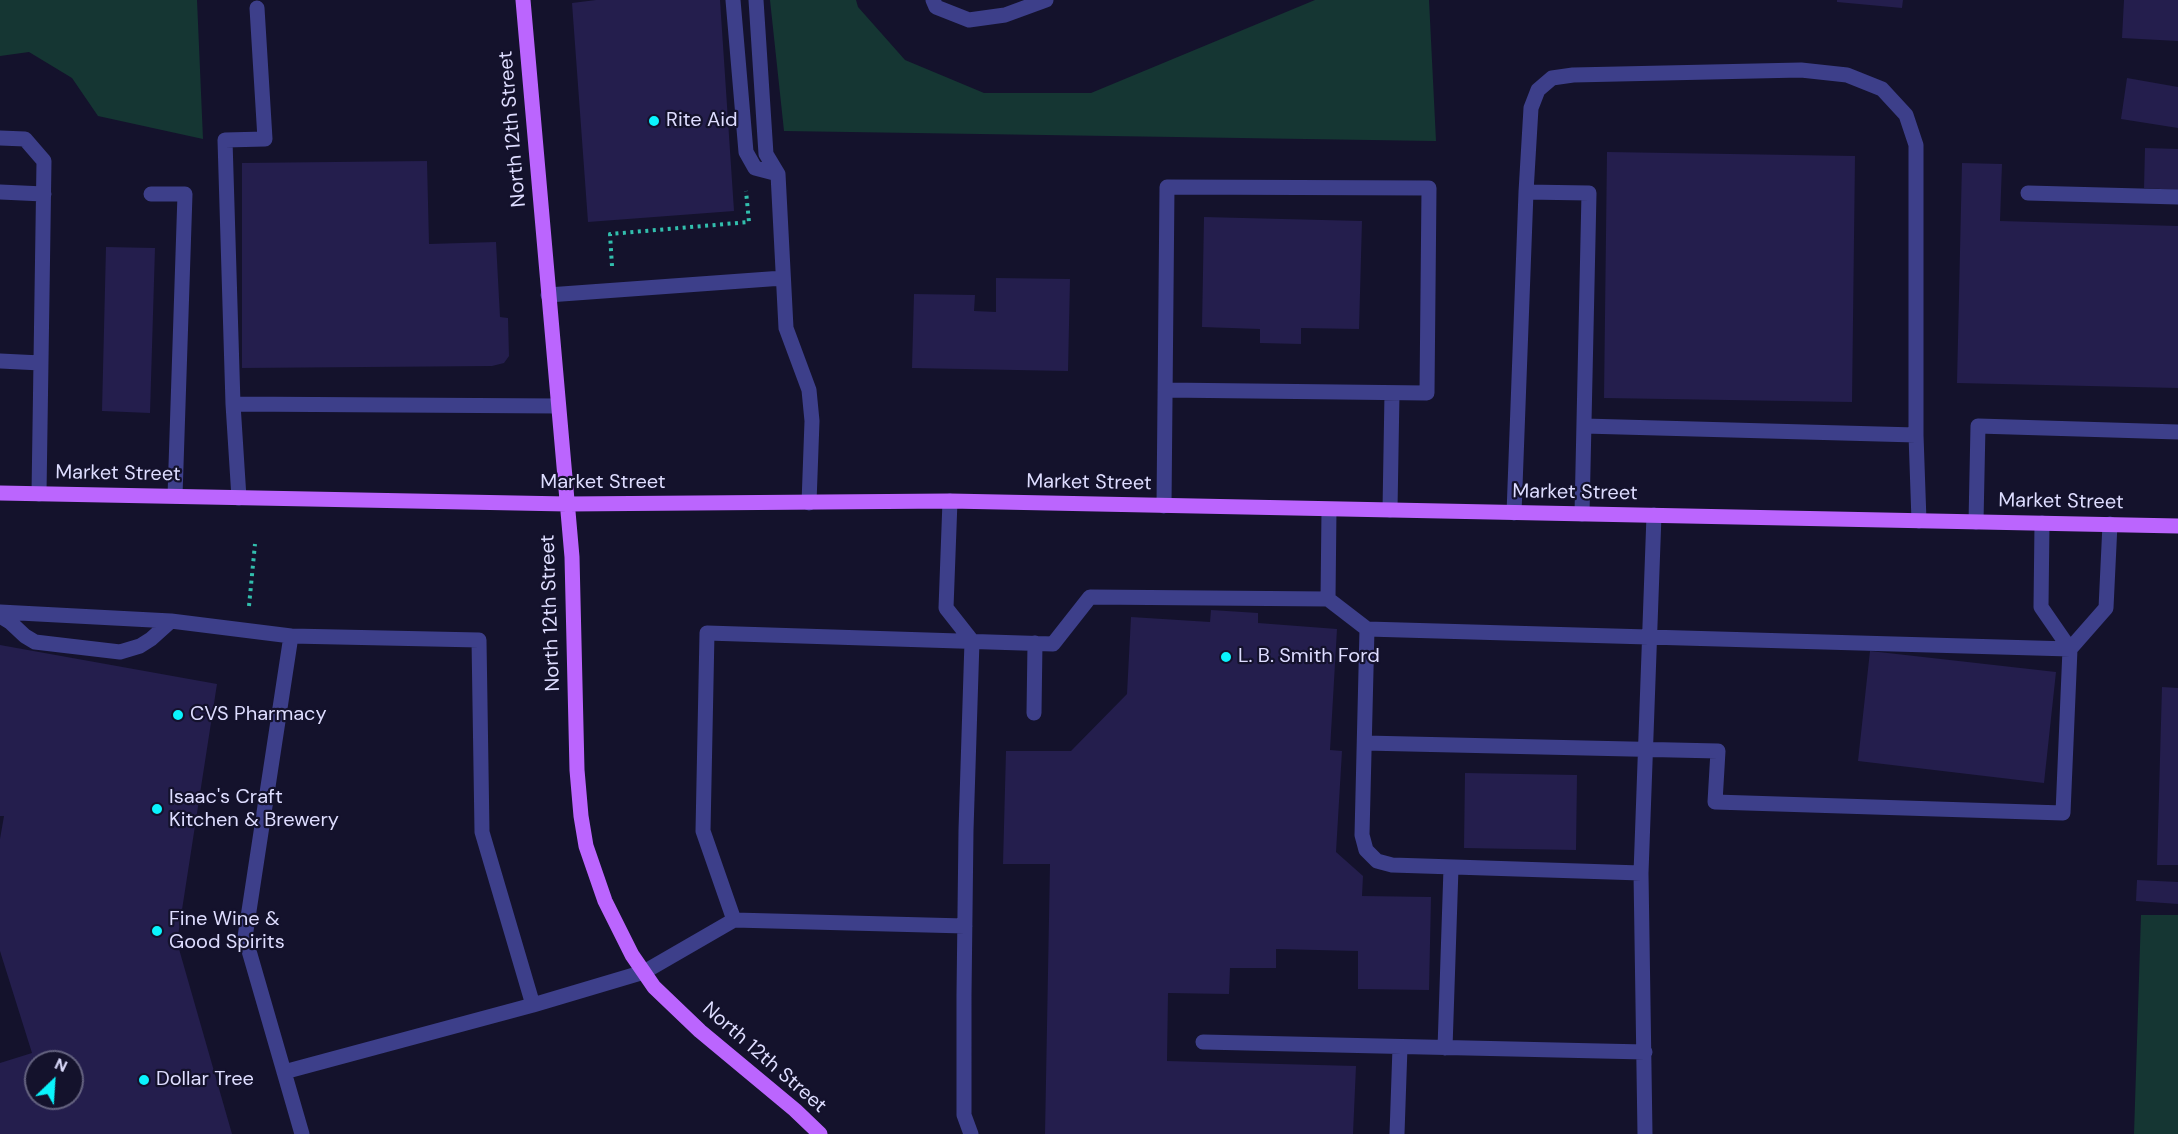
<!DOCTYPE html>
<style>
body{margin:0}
#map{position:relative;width:2178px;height:1134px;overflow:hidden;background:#14122c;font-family:"DM Sans",sans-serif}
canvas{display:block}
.north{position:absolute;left:24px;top:1050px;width:60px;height:60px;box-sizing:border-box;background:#14122c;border:2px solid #656380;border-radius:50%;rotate:25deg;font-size:16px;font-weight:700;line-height:24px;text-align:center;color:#deddff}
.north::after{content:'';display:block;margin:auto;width:21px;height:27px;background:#0af4fd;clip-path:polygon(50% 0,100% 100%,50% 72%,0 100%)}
</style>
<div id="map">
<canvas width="2178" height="1134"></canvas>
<div class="north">N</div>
</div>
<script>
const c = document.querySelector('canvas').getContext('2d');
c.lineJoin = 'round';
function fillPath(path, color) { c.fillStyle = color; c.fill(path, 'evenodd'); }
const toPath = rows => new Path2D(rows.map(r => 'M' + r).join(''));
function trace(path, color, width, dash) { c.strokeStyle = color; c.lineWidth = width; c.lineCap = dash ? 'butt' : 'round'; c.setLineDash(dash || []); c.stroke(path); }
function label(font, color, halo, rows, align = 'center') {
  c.font = font + ' "DM Sans",sans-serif'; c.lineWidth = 4.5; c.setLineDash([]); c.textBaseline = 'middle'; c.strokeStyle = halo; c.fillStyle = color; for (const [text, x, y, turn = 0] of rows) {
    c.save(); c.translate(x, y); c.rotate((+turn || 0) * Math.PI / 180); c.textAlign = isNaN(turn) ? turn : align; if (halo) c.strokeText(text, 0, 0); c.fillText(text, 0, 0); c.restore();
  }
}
fillPath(toPath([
 [0,0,197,0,203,139,98,116,72,78,29,52,0,56],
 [770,0,856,0,858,7,905,60,984,93,1091,93,1315,0,1429,0,1436,141,784,131],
 [2141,915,2178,915,2178,1134,2134,1134]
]), '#153633');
fillPath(toPath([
 [596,0,720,0,734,211,588,222,572,3],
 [1837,0,1903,0,1902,8,1837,2],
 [2124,0,2178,0,2178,41,2122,38],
 [2127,78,2178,87,2178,128,2121,119],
 [2145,148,2178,149,2178,190,2144,188],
 [1607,152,1855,156,1852,402,1604,398],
 [427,161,429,244,496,242,500,317,508,318,509,356,504,363,492,366,242,368,242,163],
 [1962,163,2002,164,2000,221,2178,226,2178,388,1957,383],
 [1204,217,1362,221,1359,329,1301,328,1301,344,1260,343,1260,329,1202,327],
 [106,247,155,248,150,413,102,411],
 [996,278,1070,279,1068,371,912,368,914,294,975,295,974,311,996,312],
 [1211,610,1258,613,1258,623,1337,629,1330,750,1342,751,1336,852,1363,876,1362,896,1431,897,1429,990,1358,989,1358,951,1276,949,1276,968,1230,968,1229,994,1168,993,1167,1061,1356,1066,1353,1134,1045,1134,1050,864,1003,864,1006,751,1071,751,1127,694,1131,617,1210,622],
 [0,645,217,684,177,942,232,1134,0,1134,0,1063,32,1053,0,951,0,839,4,816,0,816],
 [36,1062,72,1062,72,1098,36,1098],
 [1870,651,2056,672,2044,783,1858,761],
 [2162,687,2178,688,2178,865,2157,865],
 [1465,773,1577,775,1576,850,1464,848],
 [2137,880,2178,882,2178,904,2136,901]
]), '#241e4d');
trace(toPath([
 [612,266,610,234,749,222,746,191],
 [249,606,255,544]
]), '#32bead', 4, [3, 4.5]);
trace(toPath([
 [733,0,746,152,755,168,778,174],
 [756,0,766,154,778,174,786,328,809,390,812,421,809,503],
 [933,0,936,7,969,20,1005,15,1046,0],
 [0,138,25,139,44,161,39,494],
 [0,192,44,194],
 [1526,192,1531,108,1538,90,1552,78,1573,75,1801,70,1847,75,1882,89,1906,115,1916,145,1916,435],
 [2028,193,2178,197],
 [151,194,185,194,175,496],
 [548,295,783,278],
 [0,361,41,363],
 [233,404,558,406],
 [1584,426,1916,435,1919,521],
 [239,498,233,404,225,140,265,139,257,8],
 [950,501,946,608,972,641,966,830,964,995,964,1115,971,1134],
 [1164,506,1167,187,1429,188,1427,393,1165,390],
 [1329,510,1328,599,1367,629,1362,835,1366,850,1377,861,1392,865,1641,873],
 [1390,510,1392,393],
 [1514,513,1526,192,1589,193,1582,514],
 [1976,522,1978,426,2178,432],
 [0,612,171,621,291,636,245,937,302,1134],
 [0,616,10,622,25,636,35,642,120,652,140,646,151,639,171,621],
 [1367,629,2070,649],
 [291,636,479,640,482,832,533,1005],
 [2070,649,2106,608,2110,524],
 [1034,713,1035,643],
 [1365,743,1718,751,1715,802,2063,813,2070,649,2041,607,2042,523],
 [965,926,734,920,703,831,707,633,1053,644,1090,597,1328,599],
 [1203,1042,1645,1052],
 [1445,1048,1451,868],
 [284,1072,533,1005,644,972,734,920],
 [1397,1134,1400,1047],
 [1645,1134,1641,873,1654,515]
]), '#3d3f8a', 15);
trace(toPath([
 [523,0,572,557,577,770,581,816,586,846,605,901,632,955,654,987,700,1031,795,1110,820,1134],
 [0,493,567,504,950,501,2178,526]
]), '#bb65fe', 15);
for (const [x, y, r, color] of [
 [654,121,6,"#0af4fd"],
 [1226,657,6,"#0af4fd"],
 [178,715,6,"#0af4fd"],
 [157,809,6,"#0af4fd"],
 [157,931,6,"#0af4fd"],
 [144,1080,6,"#0af4fd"]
]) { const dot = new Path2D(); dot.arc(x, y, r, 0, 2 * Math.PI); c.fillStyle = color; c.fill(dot); trace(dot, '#14122c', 2); }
label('20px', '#deddff', '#14122c', [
 ["Rite Aid",666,121],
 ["L. B. Smith Ford",1238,657],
 ["CVS Pharmacy",190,715],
 ["Isaac's Craft",169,798],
 ["Kitchen & Brewery",169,821],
 ["Fine Wine &",169,920],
 ["Good Spirits",169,943],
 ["Dollar Tree",156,1080]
], 'left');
label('20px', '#deddff', '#14122c', [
 ["North 12th Street",513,129,-95],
 ["Market Street",118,474,1],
 ["Market Street",603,483],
 ["Market Street",1089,483,1],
 ["Market Street",1575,493,1],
 ["Market Street",2061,502,1],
 ["North 12th Street",551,613,-92],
 ["North 12th Street",764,1058,41]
]);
</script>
